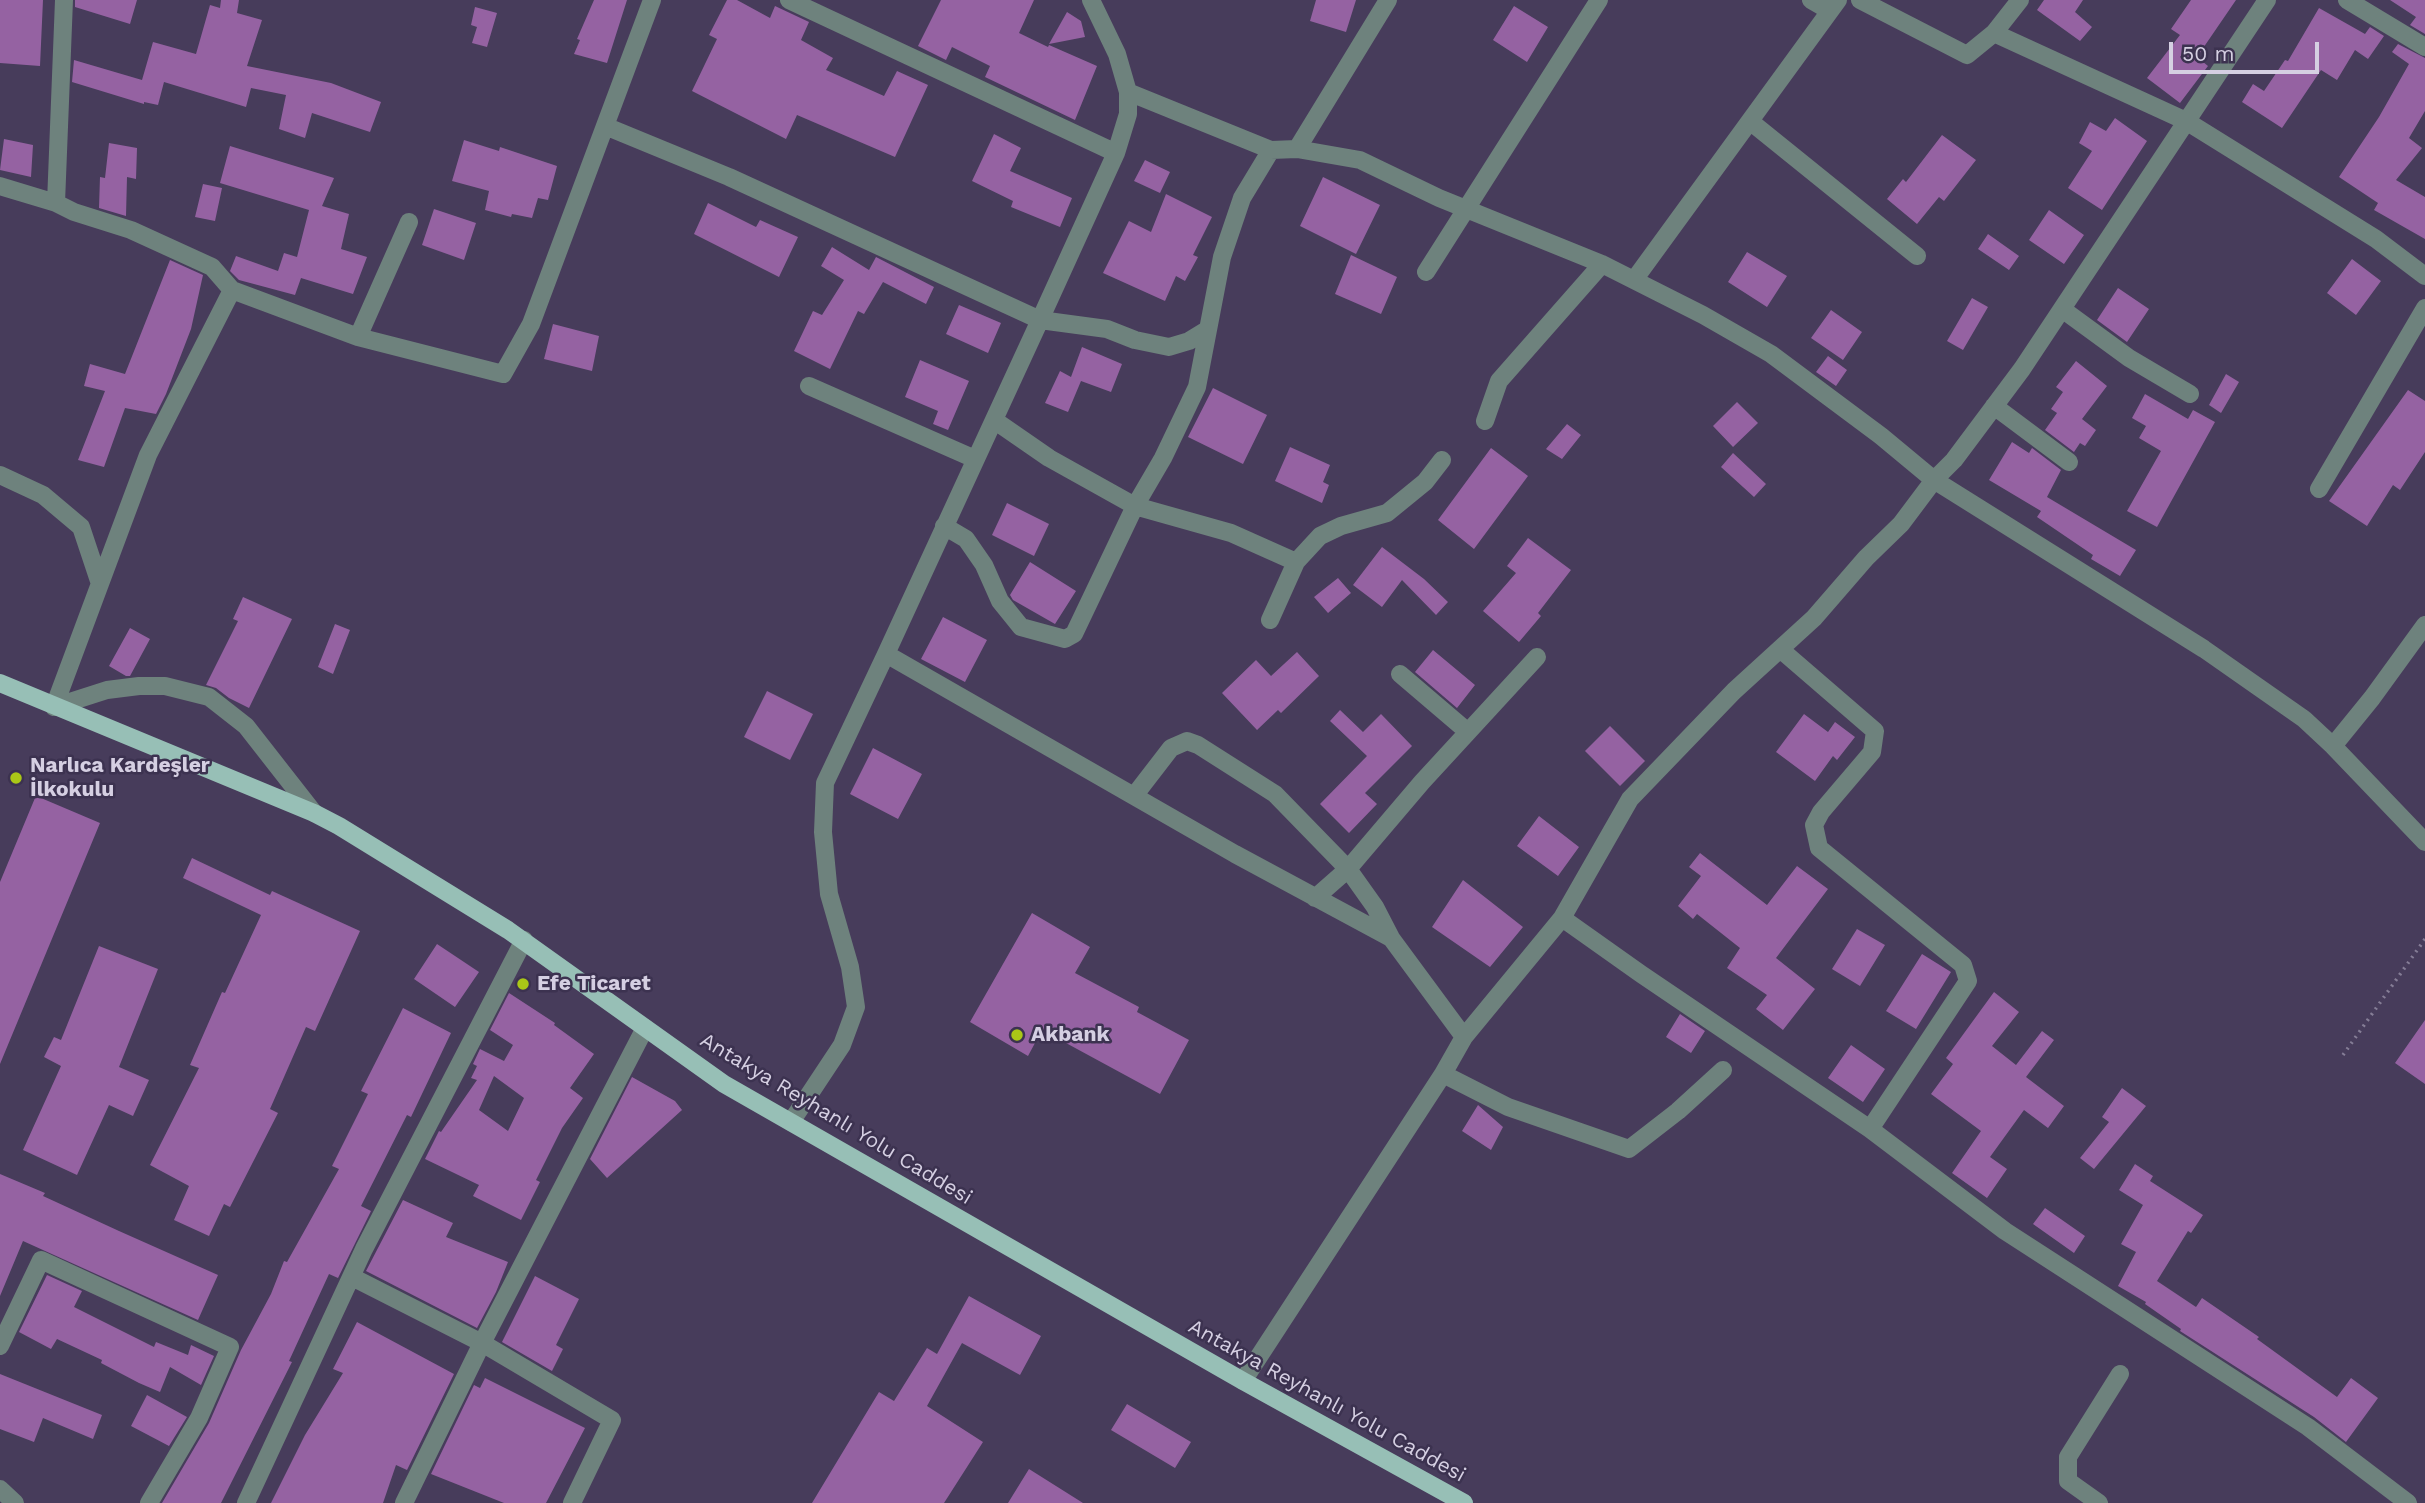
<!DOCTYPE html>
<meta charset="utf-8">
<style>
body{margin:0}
#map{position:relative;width:2425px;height:1503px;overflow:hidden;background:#473c5b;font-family:"Work Sans",sans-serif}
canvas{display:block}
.scale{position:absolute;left:2169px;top:42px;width:150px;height:32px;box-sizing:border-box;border:4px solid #d5cfe2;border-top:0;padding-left:9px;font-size:21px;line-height:24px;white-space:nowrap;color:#d5cfe2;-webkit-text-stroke:5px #3c3250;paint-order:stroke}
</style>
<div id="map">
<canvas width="2425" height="1503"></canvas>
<div class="scale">50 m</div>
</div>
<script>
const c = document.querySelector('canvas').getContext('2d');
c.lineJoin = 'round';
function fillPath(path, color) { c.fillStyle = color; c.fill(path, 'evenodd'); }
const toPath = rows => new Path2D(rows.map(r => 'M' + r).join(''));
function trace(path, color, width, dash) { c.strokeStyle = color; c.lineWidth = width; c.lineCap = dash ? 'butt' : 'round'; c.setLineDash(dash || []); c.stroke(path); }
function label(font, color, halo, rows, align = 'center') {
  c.font = font + ' "Work Sans",sans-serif'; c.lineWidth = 5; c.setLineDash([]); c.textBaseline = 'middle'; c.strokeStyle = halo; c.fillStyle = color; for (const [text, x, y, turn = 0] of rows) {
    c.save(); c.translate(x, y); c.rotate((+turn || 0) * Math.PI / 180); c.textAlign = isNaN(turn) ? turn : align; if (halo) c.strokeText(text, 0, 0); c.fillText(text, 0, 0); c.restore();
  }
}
fillPath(toPath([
 [0,0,43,0,40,66,0,63],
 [75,0,137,0,130,24,75,7],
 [221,0,239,0,237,13,262,20,247,66,331,83,381,102,370,132,312,113,305,138,279,129,286,95,251,88,246,107,164,82,158,105,144,102,144,104,72,82,74,60,142,80,153,42,196,54,210,5,220,8],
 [594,0,627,0,607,63,574,54,580,40,577,39],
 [727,0,737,0,770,18,775,6,809,22,801,40,833,58,826,70,884,96,897,71,928,85,895,157,797,115,786,139,692,91,717,39,709,35],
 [941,0,1034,0,1019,33,1048,47,1049,45,1097,66,1075,120,985,77,990,66,952,47,946,60,918,46],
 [1316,0,1356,0,1346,32,1310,21],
 [2044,0,2083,0,2075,12,2092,27,2080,41,2037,10],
 [2191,0,2236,0,2197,57,2208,66,2180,103,2147,78,2180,35,2171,29],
 [2390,0,2425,0,2425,34,2410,25,2416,17],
 [1514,6,1548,27,1527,62,1493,40],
 [475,7,497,13,487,47,472,43,477,27,471,25],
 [2319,8,2365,34,2370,27,2384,36,2368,59,2355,50,2337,80,2321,70,2282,128,2242,102,2253,84,2264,91,2285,60,2288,61],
 [1067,12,1081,21,1085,37,1049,44],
 [2398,44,2425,58,2425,111,2409,138,2422,148,2396,180,2425,197,2425,239,2374,210,2378,203,2339,177,2379,117,2409,64,2392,52],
 [2115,118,2147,141,2102,210,2068,188,2092,151,2079,143,2090,122,2106,131],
 [994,134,1021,148,1010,171,1072,198,1060,227,1011,207,1013,201,972,181],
 [1942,135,1976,160,1944,201,1939,197,1917,224,1887,199,1903,179,1906,182],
 [4,139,33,145,31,177,0,170],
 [464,140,499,151,500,147,557,166,548,200,538,198,532,218,512,214,511,217,485,210,489,191,452,181],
 [109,143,137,148,136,179,127,177,126,216,99,208,100,177,105,178],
 [230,146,334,178,322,206,349,214,341,249,367,257,353,294,301,278,295,295,239,280,230,271,236,256,278,271,284,253,297,257,309,210,220,183],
 [1145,160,1170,172,1160,193,1134,181],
 [1323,177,1380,205,1356,254,1300,226],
 [203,184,222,188,215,221,195,217],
 [1166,194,1212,217,1193,255,1198,257,1185,281,1176,276,1165,301,1103,273,1129,221,1151,232],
 [708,203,756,227,760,220,798,237,779,277,694,234],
 [434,209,476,223,464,260,422,245],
 [2049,210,2084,235,2064,264,2029,240],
 [1988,234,2019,256,2009,270,1978,249],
 [832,247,869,270,876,257,934,287,926,304,883,282,864,314,858,311,830,369,794,351,813,311,822,315,844,280,821,266],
 [1747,252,1787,276,1767,307,1728,282],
 [1351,255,1397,277,1381,314,1335,294],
 [2352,259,2381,281,2356,315,2327,293],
 [170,260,203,275,191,329,166,394,156,414,125,408,104,467,78,460,105,391,84,386,90,364,125,374],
 [2118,288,2149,309,2127,342,2097,320],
 [1972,298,1988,307,1963,350,1947,341],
 [959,305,1001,323,988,353,946,334],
 [1831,310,1862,332,1843,360,1811,338],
 [553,324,599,336,592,371,544,359],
 [1082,347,1122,364,1111,392,1081,381,1068,412,1045,403,1060,371,1071,377],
 [1828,356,1847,370,1836,386,1816,372],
 [920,360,969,381,948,430,933,424,938,411,905,397],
 [2076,361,2107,386,2082,419,2096,430,2085,446,2080,443,2074,452,2045,430,2057,413,2051,409,2063,392,2056,387],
 [2226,374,2239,382,2221,413,2209,405],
 [1213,388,1267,415,1243,464,1188,437],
 [2408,390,2425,401,2425,452,2400,490,2393,485,2367,526,2329,501],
 [2145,394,2188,419,2193,410,2215,422,2157,527,2127,511,2161,451,2139,438,2146,426,2132,418],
 [1737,402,1758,423,1733,447,1713,426],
 [1567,424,1581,435,1562,459,1546,449],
 [2012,442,2029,453,2032,448,2061,470,2047,497,2136,550,2120,576,2091,559,2093,555,2037,517,2041,511,1989,480],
 [1290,447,1330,465,1323,482,1329,485,1322,503,1275,481],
 [1491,448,1528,476,1474,549,1438,520],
 [1733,453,1766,484,1754,497,1721,467],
 [1007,503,1049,524,1034,556,992,535],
 [1528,538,1571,570,1538,613,1541,616,1519,642,1483,611,1516,573,1507,566],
 [1382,547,1424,579,1448,602,1436,615,1402,580,1382,607,1353,585],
 [1030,562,1076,591,1055,624,1013,600,1010,595],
 [1338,578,1351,593,1328,613,1314,597],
 [243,597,292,619,249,708,229,698,216,688,206,685,238,621,233,619],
 [943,617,987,640,965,682,921,659],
 [335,624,350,630,333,674,318,667],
 [130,628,150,639,130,676,126,676,109,666],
 [1433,650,1475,685,1457,708,1415,672],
 [1297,652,1319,676,1281,713,1278,710,1257,730,1222,693,1256,660,1271,676],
 [767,691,813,714,790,760,744,737],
 [1340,710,1363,732,1381,714,1412,746,1365,793,1377,804,1349,833,1320,804,1367,756,1330,721],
 [1804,714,1828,732,1835,722,1855,737,1837,760,1833,756,1815,781,1776,752],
 [1610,726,1645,761,1620,786,1585,751],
 [873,748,922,774,898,819,850,794],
 [35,798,41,798,100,823,0,1064,0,882],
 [1539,816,1579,847,1558,876,1517,846],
 [1700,853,1767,905,1797,866,1828,889,1776,958,1815,989,1783,1030,1756,1009,1767,995,1727,968,1740,948,1697,914,1693,919,1678,906,1701,876,1689,867],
 [192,858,270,895,272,891,360,931,315,1031,306,1027,270,1109,278,1113,230,1207,224,1204,209,1236,174,1220,189,1186,150,1165,199,1068,190,1065,222,992,225,993,261,915,183,878],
 [1463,880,1523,927,1490,967,1432,927],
 [1032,913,1090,947,1075,973,1139,1007,1137,1012,1189,1040,1160,1094,1042,1030,1028,1056,970,1022],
 [1857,929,1885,945,1860,986,1832,969],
 [437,944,479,972,455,1007,414,979],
 [99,946,158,969,119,1067,149,1080,133,1116,109,1105,77,1175,23,1150,61,1066,44,1057,54,1037,61,1040],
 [1922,954,1951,972,1916,1029,1886,1011],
 [1994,992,2019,1012,1992,1046,2016,1065,2042,1031,2054,1040,2026,1077,2064,1106,2048,1128,2024,1110,1990,1157,2007,1169,1987,1198,1952,1173,1981,1131,1931,1094,1953,1064,1946,1058],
 [509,993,555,1023,554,1025,594,1054,570,1088,583,1098,562,1128,536,1180,540,1182,521,1220,473,1196,479,1185,425,1159,439,1131,441,1132,477,1080,471,1078,477,1066,473,1064,480,1049,504,1061,513,1045,490,1030],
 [494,1076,524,1098,508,1131,479,1110],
 [403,1008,451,1033,411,1117,407,1115,361,1206,371,1211,338,1278,329,1274,289,1361,292,1362,221,1503,162,1503,209,1423,241,1350,271,1294,284,1261,287,1262,339,1169,332,1166,368,1094,361,1091],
 [1680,1014,1705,1031,1691,1053,1666,1037],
 [2425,1020,2425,1084,2395,1063],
 [1851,1045,1885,1069,1863,1102,1828,1078],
 [632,1077,675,1101,682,1110,607,1178,590,1159],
 [2122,1088,2146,1106,2094,1169,2080,1158,2109,1122,2102,1117],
 [1478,1105,1503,1127,1491,1150,1462,1131],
 [2135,1164,2153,1176,2150,1181,2203,1215,2191,1233,2188,1231,2157,1281,2196,1307,2202,1298,2259,1337,2257,1339,2337,1397,2351,1378,2378,1398,2346,1442,2314,1417,2180,1331,2181,1329,2145,1304,2146,1302,2118,1286,2136,1252,2121,1244,2143,1205,2119,1190],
 [0,1174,45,1193,43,1196,119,1231,218,1275,198,1320,23,1241,0,1296],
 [403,1200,453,1223,446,1237,508,1262,496,1292,477,1328,366,1271],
 [2045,1208,2085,1236,2074,1253,2033,1224],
 [47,1275,82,1291,74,1307,154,1347,156,1342,188,1355,191,1345,214,1356,201,1385,170,1367,160,1392,139,1383,101,1363,102,1360,57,1339,51,1349,19,1332],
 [535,1276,579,1299,556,1345,563,1349,552,1371,502,1342],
 [969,1296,1041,1336,1020,1375,962,1343,927,1406,983,1442,944,1503,812,1503,879,1392,894,1401,927,1348,937,1354],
 [357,1322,454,1374,407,1470,396,1465,383,1503,271,1503,305,1435,343,1373,333,1369],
 [0,1374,102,1415,93,1439,43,1418,34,1442,0,1429],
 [485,1378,585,1428,546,1503,504,1503,431,1474,474,1385,480,1388],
 [147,1395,187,1417,169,1446,131,1426],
 [1127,1404,1191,1442,1175,1468,1111,1430],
 [1029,1469,1083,1503,1008,1503]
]), '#9562a2');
trace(toPath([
 [2343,1055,2425,939]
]), '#857d96', 3.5, [2, 5]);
trace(toPath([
 [64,0,56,203,74,212,131,230,212,267,232,290,358,337,503,374,531,324,652,0],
 [789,0,1116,153],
 [1811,0,1830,11],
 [1860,0,1967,55,1994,33],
 [2020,0,1994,33,2186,121,2376,239,2425,276],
 [2347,0,2425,47],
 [1128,92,1271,150,1297,149,1360,160,1439,198,1602,264,1703,315,1771,354,1881,436,1934,480,2204,649,2304,719,2333,746,2372,698,2425,625],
 [1751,122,1917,256],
 [605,126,729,177,1040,320,1107,329,1135,340,1169,347,1189,341,1207,330],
 [1297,149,1388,0],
 [0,186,56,203],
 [1426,272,1599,0],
 [1634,280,1838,0],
 [2062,309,2129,358,2190,394],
 [358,337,409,222],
 [809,386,975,459],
 [1994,406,2069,462],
 [994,420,1049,458,1135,506,1231,533,1296,562],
 [1485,421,1499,381,1602,264],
 [0,475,43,495,81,527,100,584],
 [2319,489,2425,308],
 [944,526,966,539,984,565,1000,601,1021,627,1065,639,1074,634,1135,506,1163,458,1197,387,1222,257,1242,198,1271,150],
 [1270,620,1296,562,1320,536,1341,526,1387,513,1425,482,1442,460],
 [1780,649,1875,731,1872,752,1821,812,1814,825,1819,848,1963,965,1968,981,1870,1129],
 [886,654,1235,854,1391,938,1464,1037,1562,918,1630,799,1734,691,1814,618,1866,558,1901,524,1934,480,1954,460,2022,369,2267,0],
 [1400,674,1468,732],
 [54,707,148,455,232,290],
 [54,707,107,690,139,686,165,686,209,697,246,726,314,813],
 [2333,746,2425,842],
 [1134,796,1171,748,1187,741,1198,745,1275,794,1348,869,1375,907,1391,938],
 [1315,898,1348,869,1422,782,1537,657],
 [1562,918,1641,974,1870,1129,2005,1231,2308,1427,2408,1503],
 [1443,1074,1508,1107,1629,1149,1678,1111,1723,1070],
 [791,1122,842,1045,856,1007,850,967,829,894,823,832,825,783,886,654,1040,320,1116,153,1128,114,1128,92,1117,54,1091,0],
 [352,1277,482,1343,612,1420,572,1503],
 [0,1346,41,1260,230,1347,199,1418,149,1503],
 [1243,1381,1443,1074,1464,1037],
 [0,1489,15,1503],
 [246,1503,364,1249,524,940],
 [404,1503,482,1343,645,1028],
 [2099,1503,2068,1481,2068,1457,2120,1374]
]), '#6e827d', 18);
trace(toPath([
 [0,683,314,813,339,826,508,930,724,1084,1243,1381,1464,1503]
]), '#97bfb6', 18);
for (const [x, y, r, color] of [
 [16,778,7,"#aac717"],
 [523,984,7,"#aac717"],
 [1017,1035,7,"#aac717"]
]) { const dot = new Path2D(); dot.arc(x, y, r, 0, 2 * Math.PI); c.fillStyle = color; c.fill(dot); trace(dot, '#3c3250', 2.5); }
label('bold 21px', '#d5cfe2', '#3c3250', [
 ["Narlıca Kardeşler",30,766],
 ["İlkokulu",30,790],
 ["Efe Ticaret",537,984],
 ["Akbank",1031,1035]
], 'left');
label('21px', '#d5cfe2', '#3c3250', [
 ["Antakya Reyhanlı Yolu Caddesi",836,1119,31],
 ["Antakya Reyhanlı Yolu Caddesi",1327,1401,29]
]);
</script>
